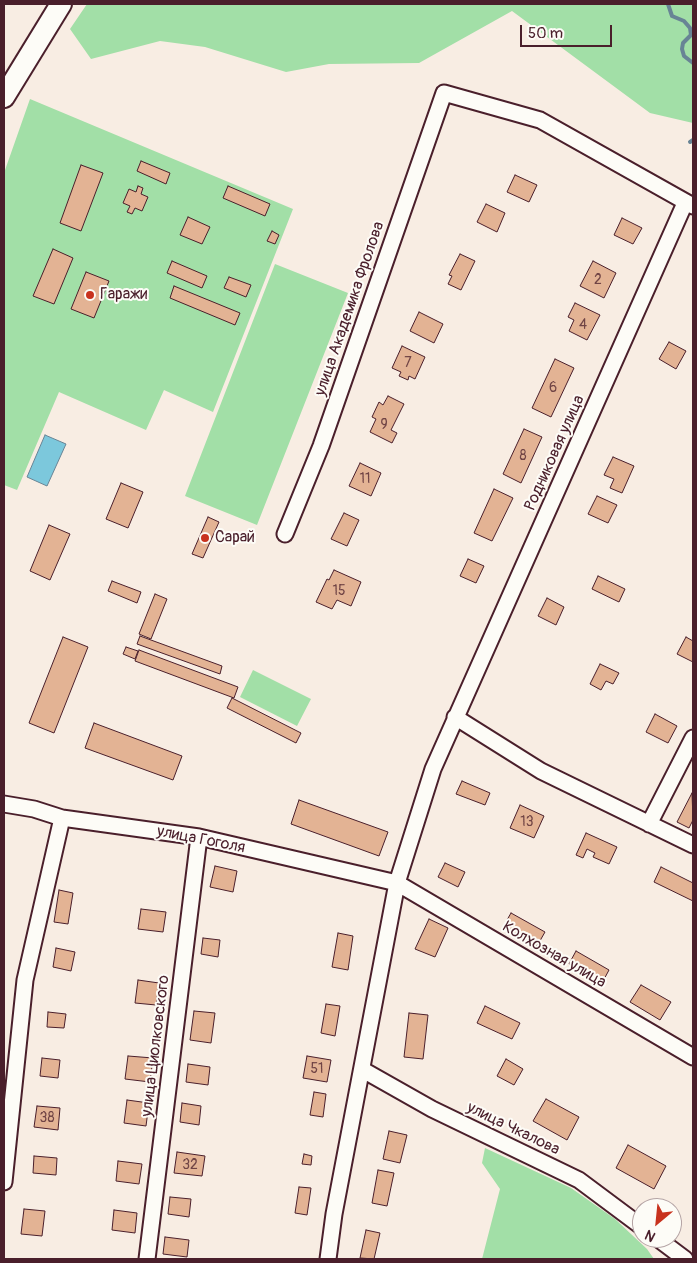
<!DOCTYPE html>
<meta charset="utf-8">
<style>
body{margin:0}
#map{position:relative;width:697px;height:1263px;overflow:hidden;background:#f8ede3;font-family:Pangolin,sans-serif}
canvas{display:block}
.frame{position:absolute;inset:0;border:5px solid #4a1f2b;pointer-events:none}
.north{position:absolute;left:632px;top:1198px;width:50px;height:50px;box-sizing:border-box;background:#fdfcf7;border:1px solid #b5a4a5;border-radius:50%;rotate:208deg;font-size:14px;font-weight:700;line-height:20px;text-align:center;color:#4a1f2b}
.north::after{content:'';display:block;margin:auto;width:18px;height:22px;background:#c8321e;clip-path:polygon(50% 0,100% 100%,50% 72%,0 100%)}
.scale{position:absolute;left:520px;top:25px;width:92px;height:22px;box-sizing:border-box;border:2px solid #4a1f2b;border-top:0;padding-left:6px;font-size:15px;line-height:18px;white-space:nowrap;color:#4a1f2b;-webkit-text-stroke:4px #fdfcf7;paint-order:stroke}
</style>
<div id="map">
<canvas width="697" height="1263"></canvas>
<div class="frame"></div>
<div class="north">N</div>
<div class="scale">50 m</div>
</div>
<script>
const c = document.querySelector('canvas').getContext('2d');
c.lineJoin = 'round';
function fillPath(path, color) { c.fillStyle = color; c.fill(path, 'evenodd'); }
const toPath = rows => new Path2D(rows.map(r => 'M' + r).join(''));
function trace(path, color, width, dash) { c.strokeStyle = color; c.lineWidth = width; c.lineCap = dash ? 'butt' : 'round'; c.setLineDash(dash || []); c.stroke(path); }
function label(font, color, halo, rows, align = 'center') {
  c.font = font + ' Pangolin,sans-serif'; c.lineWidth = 4; c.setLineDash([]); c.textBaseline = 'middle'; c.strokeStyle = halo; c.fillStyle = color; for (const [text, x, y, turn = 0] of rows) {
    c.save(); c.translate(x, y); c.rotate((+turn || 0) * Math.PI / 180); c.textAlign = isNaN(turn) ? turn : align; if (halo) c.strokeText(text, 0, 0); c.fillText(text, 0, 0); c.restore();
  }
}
fillPath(toPath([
 [87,4,693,4,693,123,650,113,512,11,419,63,329,64,286,72,205,47,160,41,91,59,70,29],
 [30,99,293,209,213,412,164,390,146,430,59,392,17,490,4,485,4,173],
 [275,264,348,293,257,525,185,496],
 [253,670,311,699,297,726,240,697],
 [485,1148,571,1188,615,1219,647,1249,654,1259,482,1259,500,1189,482,1163]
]), '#a2dfa7');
const water = toPath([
 [45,435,66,444,47,486,27,477,45,435]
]);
fillPath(water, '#7cc8dc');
trace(water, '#688495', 1);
trace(toPath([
 [668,4,672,16,684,21,690,28,691,35,683,43,682,49,684,56,693,63],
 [690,142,693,140]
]), '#688495', 4);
const building = toPath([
 [141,161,170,173,166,184,137,171,141,161],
 [81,165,103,173,81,231,60,223,81,165],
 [515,175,537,185,529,202,507,192,515,175],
 [138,186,143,188,141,194,148,197,142,211,135,208,132,214,127,212,130,206,123,203,129,189,136,192,138,186],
 [228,186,270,204,265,216,223,198,228,186],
 [486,204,505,213,497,232,477,222,486,204],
 [188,217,210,227,202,244,180,235,188,217],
 [622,218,642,228,633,244,614,235,622,218],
 [272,231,279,235,275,244,267,241,272,231],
 [53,249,73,258,54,304,33,296,53,249],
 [460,254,475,261,461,290,448,284,452,276,449,275,460,254],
 [172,261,207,276,202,288,167,273,172,261],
 [593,261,616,273,604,298,580,286,593,261],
 [86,272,109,281,94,318,71,309,86,272],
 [229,277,251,285,246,297,224,288,229,277],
 [174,286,240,313,235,325,170,298,174,286],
 [575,303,600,315,587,340,569,331,574,320,568,317,575,303],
 [419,312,443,324,434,343,410,331,419,312],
 [669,342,686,351,676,369,659,359,669,342],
 [402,346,425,357,415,379,409,376,408,380,399,376,401,372,392,368,402,346],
 [555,359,574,368,551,417,532,408,555,359],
 [388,396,404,404,391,430,397,433,392,443,370,432,376,419,372,417,379,402,383,405,388,396],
 [524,429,542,437,521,483,503,474,524,429],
 [613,457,634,466,622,493,610,488,614,479,604,475,613,457],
 [360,463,381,473,371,496,349,486,360,463],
 [121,483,143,492,128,528,106,519,121,483],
 [494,489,513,498,492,541,474,533,494,489],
 [597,496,617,505,608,523,588,514,597,496],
 [344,513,359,520,347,546,331,539,344,513],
 [208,517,219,522,203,558,192,554,208,517],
 [49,525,70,534,50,580,30,571,49,525],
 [468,559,484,566,476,583,460,576,468,559],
 [334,570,361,582,351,606,337,600,332,609,316,602,327,579,329,580,334,570],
 [598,576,625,589,619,602,592,589,598,576],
 [112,581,141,592,137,603,108,591,112,581],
 [155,594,167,599,151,639,139,634,155,594],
 [547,598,564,607,556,625,538,616,547,598],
 [140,636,222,666,220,674,137,644,140,636],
 [63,637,88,647,54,733,29,723,63,637],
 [686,637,693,641,693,662,677,654,686,637],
 [126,647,138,651,135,659,123,654,126,647],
 [139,650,238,687,234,698,135,661,139,650],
 [600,664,619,673,613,684,606,681,601,690,590,684,600,664],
 [232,698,301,733,296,743,227,708,232,698],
 [655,714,677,726,668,743,646,732,655,714],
 [94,723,182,756,173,780,85,748,94,723],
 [462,781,490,793,485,805,456,794,462,781],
 [692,793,693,820,689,828,677,822,692,793],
 [299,800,388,832,379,856,291,824,299,800],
 [520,805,544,816,534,838,510,828,520,805],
 [586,833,617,847,609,864,593,857,595,853,587,849,583,858,576,855,586,833],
 [445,863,465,872,458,887,438,877,445,863],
 [215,866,237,871,233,892,210,887,215,866],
 [661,867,693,883,693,901,654,882,661,867],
 [59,890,73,893,68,924,54,922,59,890],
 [141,909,166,912,163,932,138,929,141,909],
 [511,913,545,932,537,946,503,927,511,913],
 [429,919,448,928,435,957,415,949,429,919],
 [338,933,353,936,348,970,332,967,338,933],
 [203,938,220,940,218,957,201,954,203,938],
 [56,948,75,952,71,971,53,967,56,948],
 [576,951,609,970,602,983,569,964,576,951],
 [138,980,159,983,156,1005,135,1003,138,980],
 [641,985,671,1002,660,1020,630,1002,641,985],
 [326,1004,340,1006,335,1036,321,1033,326,1004],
 [485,1006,520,1023,512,1039,477,1023,485,1006],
 [194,1011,215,1013,211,1043,190,1040,194,1011],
 [48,1012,66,1014,64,1028,47,1027,48,1012],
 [409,1013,428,1015,423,1059,404,1057,409,1013],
 [128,1056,153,1058,150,1082,125,1079,128,1056],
 [307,1056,331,1060,327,1082,303,1078,307,1056],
 [42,1058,60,1060,58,1078,40,1076,42,1058],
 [506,1059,523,1069,514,1085,497,1076,506,1059],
 [188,1064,210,1067,208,1085,186,1082,188,1064],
 [314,1092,326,1094,323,1117,310,1115,314,1092],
 [546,1099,579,1117,567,1140,533,1121,546,1099],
 [127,1100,149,1103,146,1126,124,1123,127,1100],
 [182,1103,201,1106,199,1125,180,1122,182,1103],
 [37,1106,60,1108,58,1130,34,1127,37,1106],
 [389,1131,407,1135,400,1163,383,1159,389,1131],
 [628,1145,666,1166,654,1189,616,1168,628,1145],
 [177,1152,205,1156,202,1176,174,1173,177,1152],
 [304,1154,312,1156,311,1165,302,1164,304,1154],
 [34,1156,57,1158,56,1175,33,1173,34,1156],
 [118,1161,142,1164,139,1184,116,1181,118,1161],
 [378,1170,394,1173,387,1206,372,1203,378,1170],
 [299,1187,311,1188,307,1215,295,1213,299,1187],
 [170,1197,191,1199,189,1217,168,1214,170,1197],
 [24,1209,45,1211,42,1236,21,1234,24,1209],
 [114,1210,137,1213,135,1233,112,1230,114,1210],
 [366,1230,380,1233,374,1259,360,1258,366,1230],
 [165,1237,189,1240,187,1257,163,1254,165,1237]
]);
fillPath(building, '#e3b394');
trace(building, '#4a1f2b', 1);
const minor = toPath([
 [285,534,321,446,444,93,540,120,693,206],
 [455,717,541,771,693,845],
 [4,804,34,809,62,818,199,837,397,883,693,1057],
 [649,824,693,738],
 [363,1070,432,1109,579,1180,642,1227],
 [4,1182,25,980,62,818],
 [657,1238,685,1259],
 [147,1259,199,837],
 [328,1259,334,1214,397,883,433,769,685,203]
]);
const major = toPath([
 [4,97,61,4]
]);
trace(minor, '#4a1f2b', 19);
trace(major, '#4a1f2b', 24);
trace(minor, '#fdfcf7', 15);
trace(major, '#fdfcf7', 20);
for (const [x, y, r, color] of [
 [90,295,5,"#c8321e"],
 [205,538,5,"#c8321e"]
]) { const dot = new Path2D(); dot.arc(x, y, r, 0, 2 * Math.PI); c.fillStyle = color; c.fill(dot); trace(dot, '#fdfcf7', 2); }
label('14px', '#704445', null, [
 ["2",598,280],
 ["4",583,325],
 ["7",408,363],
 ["6",553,388],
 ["9",384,425],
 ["8",523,456],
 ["11",365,479],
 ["15",339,591],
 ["13",527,822],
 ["51",317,1069],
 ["38",47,1118],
 ["32",190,1165]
]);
label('16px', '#4a1f2b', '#fdfcf7', [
 ["Гаражи",100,295],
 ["Сарай",215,538]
], 'left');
label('16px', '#4a1f2b', '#fdfcf7', [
 ["улица Академика Фролова",350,309,-71],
 ["Родниковая улица",555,453,-66],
 ["улица Гоголя",201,840,11],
 ["Колхозная улица",554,955,30],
 ["улица Циолковского",156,1046,-83],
 ["улица Чкалова",513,1129,26]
]);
</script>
